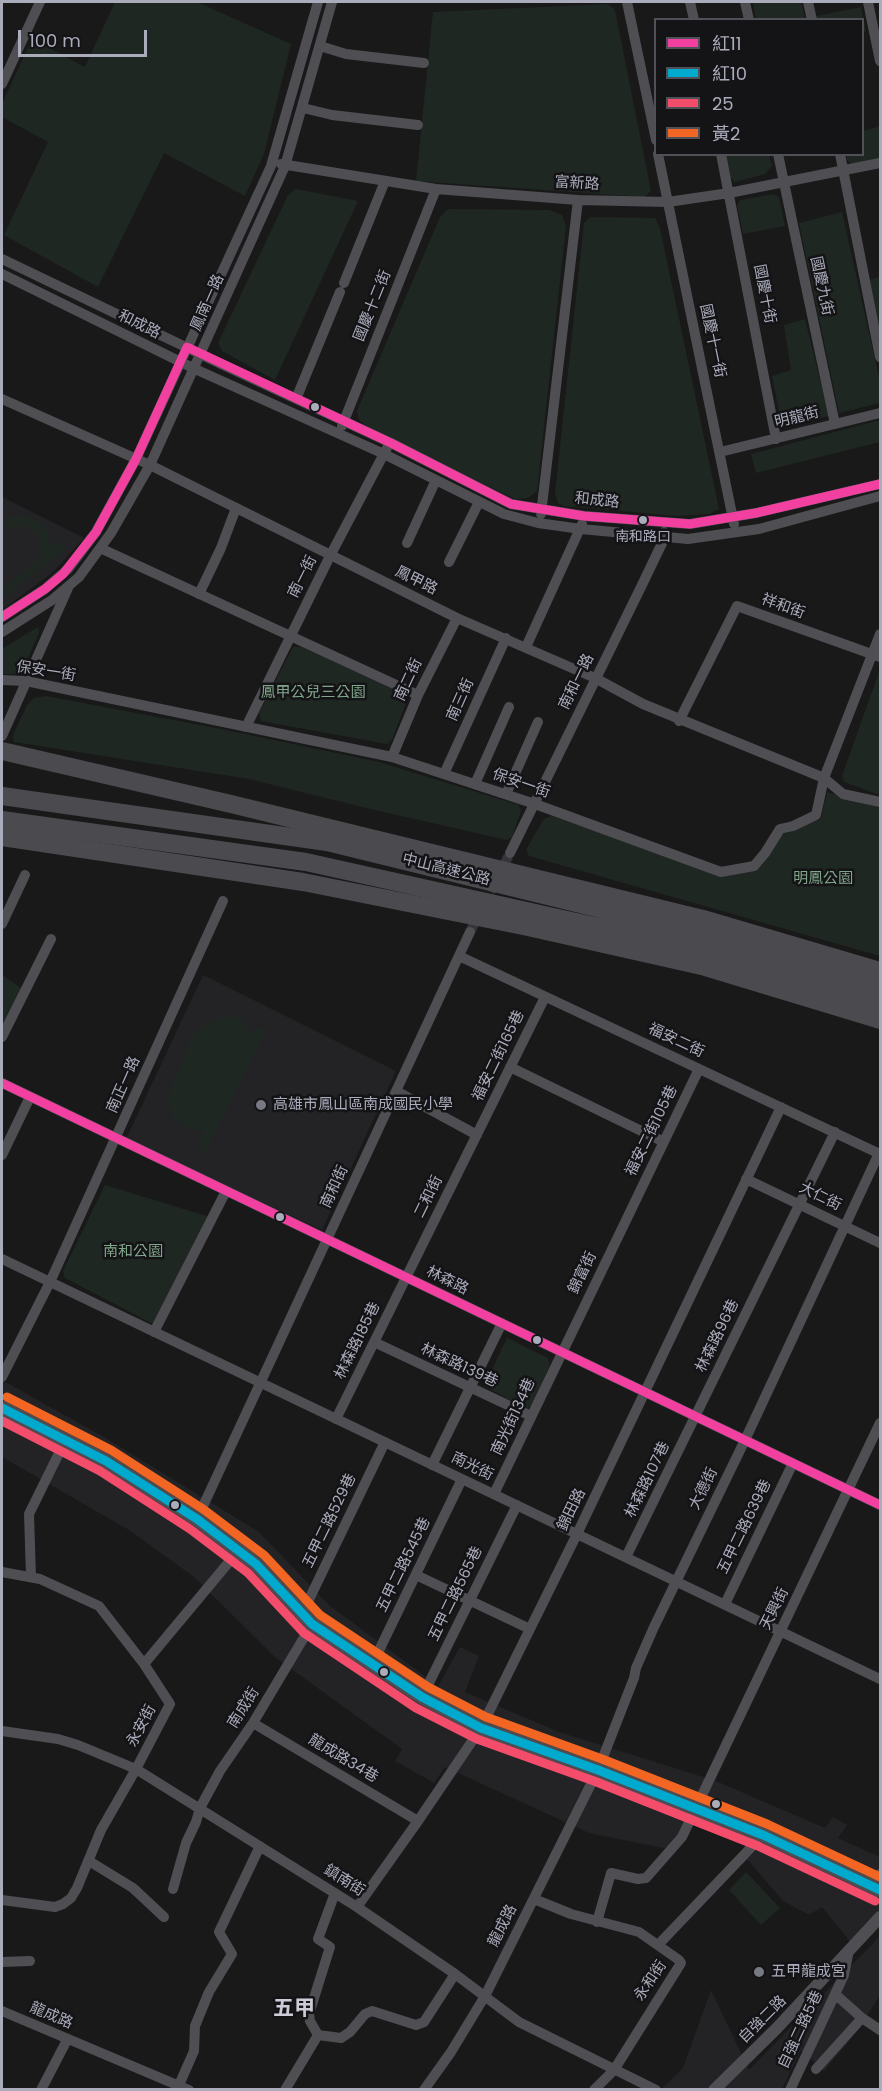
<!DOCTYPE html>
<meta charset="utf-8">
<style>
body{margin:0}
#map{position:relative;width:882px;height:2091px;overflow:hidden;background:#19191a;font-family:Poppins,"Noto Sans TC",sans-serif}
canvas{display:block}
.frame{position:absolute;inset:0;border:3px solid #aaacbb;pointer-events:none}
.legend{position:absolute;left:654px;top:18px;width:210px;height:138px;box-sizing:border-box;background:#141316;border:2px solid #505058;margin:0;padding:8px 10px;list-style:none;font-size:18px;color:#aaacbb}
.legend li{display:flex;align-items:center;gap:12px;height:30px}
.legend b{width:30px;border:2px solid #505058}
.scale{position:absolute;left:18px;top:30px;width:129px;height:27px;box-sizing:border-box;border:3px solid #aaacbb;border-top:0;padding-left:8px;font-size:18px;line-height:21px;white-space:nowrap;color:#aaacbb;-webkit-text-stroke:4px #141316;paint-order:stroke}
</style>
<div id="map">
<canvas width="882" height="2091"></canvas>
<div class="frame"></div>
<ul class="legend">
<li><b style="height:8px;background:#f240a1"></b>紅11</li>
<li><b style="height:8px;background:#00a9ce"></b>紅10</li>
<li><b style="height:8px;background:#f44d6c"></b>25</li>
<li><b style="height:8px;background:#f26522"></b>黃2</li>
</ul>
<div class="scale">100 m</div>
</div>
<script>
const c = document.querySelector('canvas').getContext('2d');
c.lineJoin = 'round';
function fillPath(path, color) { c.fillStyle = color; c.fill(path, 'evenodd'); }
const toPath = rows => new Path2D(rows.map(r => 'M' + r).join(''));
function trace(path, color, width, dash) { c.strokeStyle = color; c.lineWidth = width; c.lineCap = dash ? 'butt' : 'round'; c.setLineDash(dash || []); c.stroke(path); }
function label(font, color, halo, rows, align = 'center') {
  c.font = font + ' Poppins,"Noto Sans TC",sans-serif'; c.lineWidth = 5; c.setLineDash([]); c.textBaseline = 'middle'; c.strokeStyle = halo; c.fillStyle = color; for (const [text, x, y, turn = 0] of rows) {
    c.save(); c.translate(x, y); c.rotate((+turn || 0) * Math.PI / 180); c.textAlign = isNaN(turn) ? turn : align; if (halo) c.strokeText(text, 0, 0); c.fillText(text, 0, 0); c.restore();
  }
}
fillPath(toPath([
 [2,497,84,538,52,573,2,610],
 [203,975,396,1071,322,1230,126,1139],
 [2,1380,104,1437,259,1532,329,1605,438,1686,460,1647,479,1656,465,1692,559,1732,716,1781,825,1828,833,1817,847,1825,838,1838,880,1857,880,1919,852,1944,822,1907,809,1915,783,1901,747,1859,767,1841,691,1811,678,1840,668,1849,589,1833,445,1767,434,1783,395,1761,402,1749,276,1658,194,1577,129,1530,2,1457],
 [880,1936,880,1995,859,2029,824,2071,801,2050,782,2089,661,2090,683,2068,711,1990,749,2070]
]), '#232326');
fillPath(toPath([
 [115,2,197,2,291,44,264,154,245,196,164,153,98,287,4,235,48,142,2,117,2,104,32,39,85,67],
 [755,2,801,2,805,19,756,19,753,4],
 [608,4,615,10,651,191,644,197,416,181,433,12],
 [861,7,866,31,863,32,862,20,817,19,816,16],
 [880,126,880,159,853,165,847,160,846,155,862,154,863,131],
 [724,155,769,155,772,166,765,174,735,182,729,176],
 [296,189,358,201,275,380,222,351,218,343,288,195],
 [773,194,779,197,785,226,743,234,737,206,740,200],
 [448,209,549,210,562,215,566,226,537,491,528,498,515,499,370,429,359,420,357,411,440,217],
 [842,212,880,382,880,403,839,413,799,223],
 [590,217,655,218,660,228,719,509,709,514,677,516,564,506,558,503,555,493,584,223],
 [880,277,880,339,869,280],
 [805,319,829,416,782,427,772,376,791,370,784,325],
 [880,420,880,442,756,473,751,454],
 [20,514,34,518,46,527,51,548,60,542,67,549,2,599,2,588,34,563,39,554,40,543,36,534,29,528,23,526,16,526,8,529,2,534,2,523,9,517],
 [36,628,39,629,39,633,23,669,18,674,2,674,2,649],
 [293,647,302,647,406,693,407,700,392,740,387,744,261,721,259,713],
 [880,669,880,795,844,782,842,776],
 [46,696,221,729,379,762,519,805,521,811,512,837,507,840,370,809,249,779,14,742,13,735,27,705,34,698],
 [827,792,880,808,880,956,529,856,526,850,543,820,551,816,730,876,756,867,781,835,821,819],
 [2,975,21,988,2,1028],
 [225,1015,241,1019,253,1034,258,1026,266,1031,205,1153,196,1148,205,1130,191,1130,180,1124,173,1117,167,1099,192,1037,206,1024],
 [105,1185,210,1217,153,1324,65,1278,63,1271],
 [507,1338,548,1358,550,1365,532,1405,527,1409,484,1386],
 [746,1872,780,1908,761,1925,729,1890]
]), '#1f2722');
trace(toPath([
 [470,932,510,853]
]), '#36363a', 10, [10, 5]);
trace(toPath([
 [627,2,656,140],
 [690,2,694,20],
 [745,2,749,20],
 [808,2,812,20],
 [868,2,880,61],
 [320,46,346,54,424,63],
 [2,84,40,2],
 [303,108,332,115,418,125],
 [658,154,734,524],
 [721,154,776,439],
 [778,154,835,424],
 [840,154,880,357],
 [281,164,436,189,578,200,668,202,729,193,880,163],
 [2,259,221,364,391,443,511,504,584,516,690,524,756,513,880,484],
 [2,274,195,369,384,454,504,514,538,523,581,529,688,539,759,529,880,496],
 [344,283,385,181],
 [2,399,150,465,457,618,595,678,643,704,824,778,843,794,880,802],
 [296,399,340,292],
 [342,426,436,189],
 [720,452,880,413],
 [541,514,578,200],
 [407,543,436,480],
 [100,548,418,695],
 [449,562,479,502],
 [199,594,221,548,236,508],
 [2,617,45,589,68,569,96,532,136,459,271,166,318,2],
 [2,632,52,600,79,577,111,533,150,465,285,166,332,2],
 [526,647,582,524],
 [2,680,26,681,392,757,535,804,721,872,754,866,765,853,780,829,793,826,816,815,824,778,880,634],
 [679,721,737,606,880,657],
 [246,727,330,556,387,448],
 [2,736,68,588],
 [392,757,418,695,457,618],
 [444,774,506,638],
 [475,784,509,707],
 [506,794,538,722],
 [510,853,641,587,665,537,664,532],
 [2,924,25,875],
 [459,956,880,1154],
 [2,1037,51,939],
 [510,1067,664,1142],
 [2,1083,880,1505],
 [396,1091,477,1135],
 [2,1155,30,1097],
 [746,1179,880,1243],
 [2,1259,880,1679],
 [154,1332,226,1191],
 [374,1342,531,1416],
 [2,1377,50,1282,223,901],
 [336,1419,545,997],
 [432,1465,502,1323],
 [494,1494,699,1069],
 [197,1519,470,932],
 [626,1557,835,1132],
 [2,1572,40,1579,99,1606,144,1664,170,1704,136,1769,101,1830,77,1888,71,1898,63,1904,55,1907,2,1900],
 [416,1575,530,1629],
 [31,1577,29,1514,65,1441],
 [725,1604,793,1463],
 [302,1614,385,1442],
 [144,1664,239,1550],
 [372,1665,462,1479],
 [422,1697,517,1505],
 [253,1723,418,1821],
 [2,1731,58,1739,78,1745,136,1769,357,1907,455,1974,519,2022,656,2090],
 [89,1861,133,1888,164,1917],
 [874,1887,880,1874],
 [173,1889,186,1843,196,1822,200,1808,220,1771,253,1723,312,1624],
 [534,1899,571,1914,639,1932,679,1960,681,1963,614,2070,594,2090],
 [357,1907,418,1821,481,1728,577,1534,781,1107],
 [597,1922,611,1873,638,1879,646,1878,682,1837,880,1423],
 [658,1945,763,1835],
 [2,1962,30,1961],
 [835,1994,862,2018,880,2030],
 [2,2011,189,2090],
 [318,2035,310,2021,309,2014,330,1947,318,1939,335,1893],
 [816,2069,862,2018],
 [179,2085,194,2051,195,2026,209,1992,232,1954,219,1932,260,1846],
 [41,2090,67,2040],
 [285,2090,318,2035,341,2038,350,2032,365,2014,372,2011,416,2025,424,2022,455,1974],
 [424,2090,451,2052,485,1996,598,1770,634,1678,636,1668,654,1627,745,1440,879,1153],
 [790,2090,844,1975,849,1950]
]), '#4e4e53', 10);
trace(toPath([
 [714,2090,777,2028,880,1917]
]), '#4e4e53', 12);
trace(toPath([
 [2,1408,106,1461,197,1519,256,1564,312,1624,422,1697,481,1728,598,1770,763,1835,880,1890]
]), '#4c4c51', 15);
trace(toPath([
 [2,751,231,804,703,919,880,971],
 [2,837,303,882,528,927,706,967],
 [695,964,880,1020]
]), '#4b4b4f', 18);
trace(toPath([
 [2,796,327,842,703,934,880,987],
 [2,820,306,862,702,950,880,1003]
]), '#4b4b4f', 18);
trace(toPath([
 [2,617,45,589,63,574,96,532,136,459,187,347,391,443,511,504,584,516,690,524,756,513,880,484],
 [2,1083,880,1505]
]), '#f240a1', 9);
trace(toPath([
 [2,1408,106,1461,197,1519,256,1564,312,1624,422,1697,481,1728,598,1770,763,1835,880,1890]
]), '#00a9ce', 9);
trace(toPath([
 [2,1421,100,1471,190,1529,248,1573,304,1633,416,1708,477,1739,594,1781,758,1846,875,1901]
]), '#f44d6c', 9);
trace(toPath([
 [7,1397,111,1450,203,1509,264,1555,320,1615,428,1687,486,1717,602,1759,767,1824,880,1877]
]), '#f26522', 9);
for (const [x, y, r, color] of [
 [315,407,5,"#aaacbb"],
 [643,520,5,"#aaacbb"],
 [261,1105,6,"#777983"],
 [280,1217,5,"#aaacbb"],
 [537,1340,5,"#aaacbb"],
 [175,1505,5,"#aaacbb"],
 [384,1672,5,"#aaacbb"],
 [716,1804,5,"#aaacbb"],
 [759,1972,6,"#777983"]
]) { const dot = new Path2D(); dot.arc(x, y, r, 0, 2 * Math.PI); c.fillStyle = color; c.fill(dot); trace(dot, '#141316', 2); }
label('14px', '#aaacbb', '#141316', [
 ["南和路口",643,537]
]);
label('15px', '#aaacbb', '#141316', [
 ["富新路",577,184,3],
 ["國慶九街",821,286,78],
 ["國慶十街",764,294,79],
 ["鳳南一路",208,303,-66],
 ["國慶十二街",373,306,-68],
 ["和成路",139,325,26],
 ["國慶十一街",712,341,78],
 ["明龍街",797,418,-14],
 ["和成路",597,501,6],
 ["南一街",303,577,-63],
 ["鳳甲路",416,581,26],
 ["祥和街",783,607,20],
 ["保安一街",46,672,9],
 ["南二街",409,680,-65],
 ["南和一路",577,682,-64],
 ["南三街",461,700,-66],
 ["保安一街",521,784,19],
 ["中山高速公路",446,870,14],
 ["福安二街",676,1041,25],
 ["福安二街165巷",499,1056,-64],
 ["南正一路",124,1085,-66],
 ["福安二街105巷",652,1131,-64],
 ["南和街",335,1187,-65],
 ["二和街",429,1197,-64],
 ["大仁街",820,1197,26],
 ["錦富街",583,1273,-64],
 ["林森路",447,1281,26],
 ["林森路96巷",718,1336,-64],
 ["林森路185巷",358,1341,-64],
 ["林森路139巷",459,1366,25],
 ["南光街134巷",514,1417,-65],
 ["南光街",472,1467,26],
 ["林森路107巷",648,1480,-64],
 ["大德街",704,1489,-64],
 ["錦田路",572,1510,-64],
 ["五甲二路529巷",330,1521,-64],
 ["五甲二路639巷",745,1527,-64],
 ["五甲二路545巷",404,1565,-64],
 ["五甲二路565巷",456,1594,-64],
 ["天興街",775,1609,-64],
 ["南成街",244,1708,-58],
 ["永安街",142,1726,-62],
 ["龍成路34巷",343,1759,31],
 ["鎮南街",344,1881,32],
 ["龍成路",503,1926,-63],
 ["永和街",651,1981,-56],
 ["龍成路",51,2016,23],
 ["自強二路",763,2020,-45],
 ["自強二路5巷",801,2030,-65]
]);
label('15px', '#81a68b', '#141316', [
 ["鳳甲公兒三公園",313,693],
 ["明鳳公園",823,879],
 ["南和公園",133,1252]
]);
label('15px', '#aaacbb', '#141316', [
 ["高雄市鳳山區南成國民小學",273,1105],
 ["五甲龍成宮",771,1972]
], 'left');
label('bold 21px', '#ccccd7', '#141316', [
 ["五甲",294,2010]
]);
</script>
